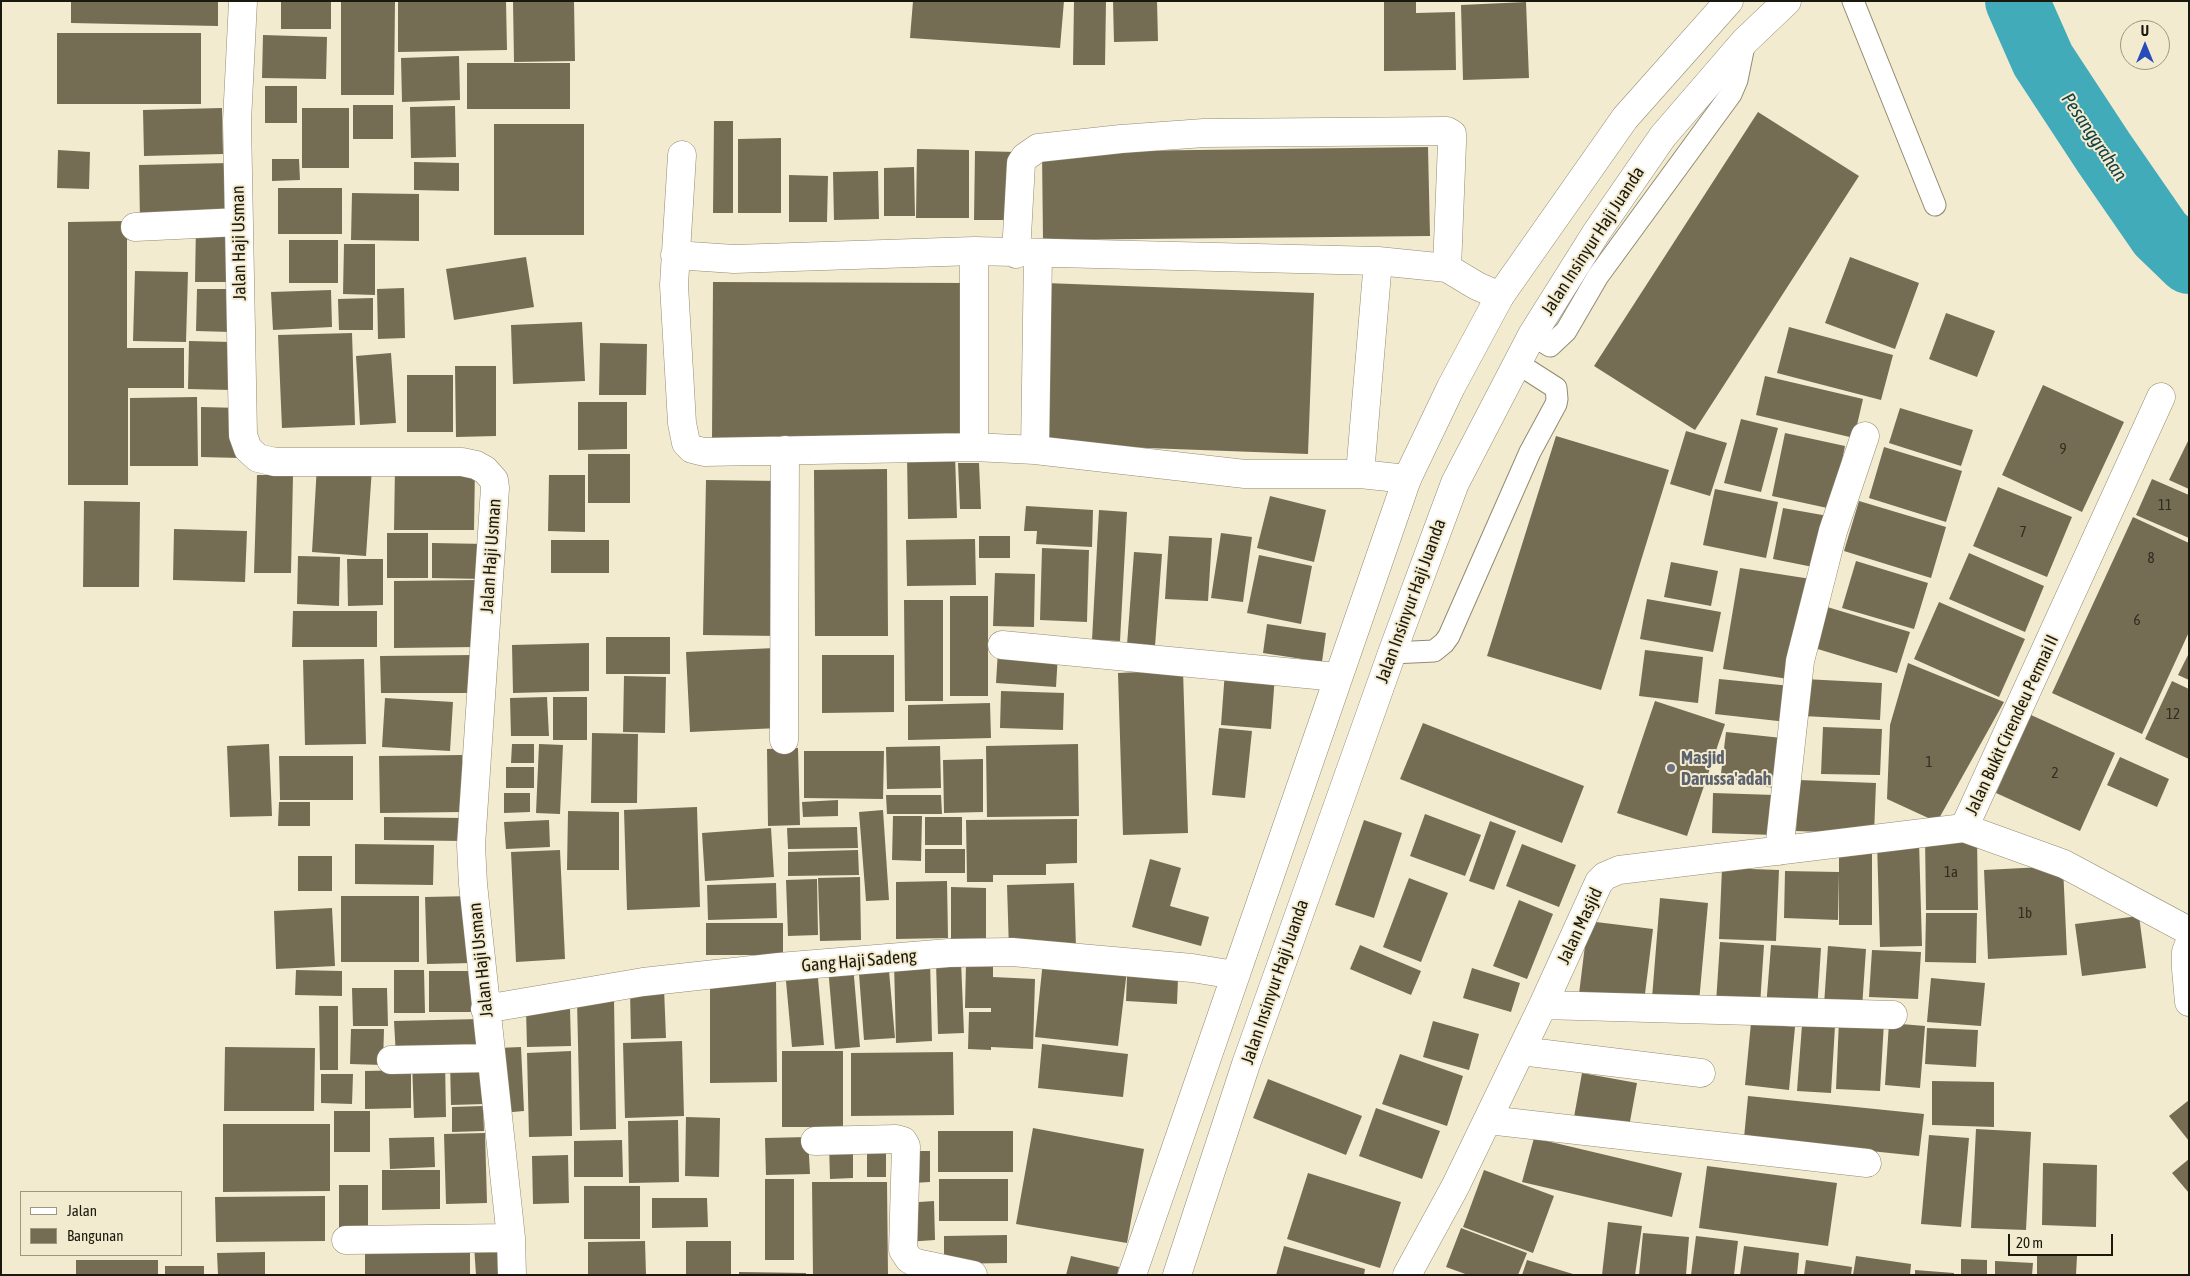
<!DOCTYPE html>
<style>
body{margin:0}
#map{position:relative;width:2190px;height:1276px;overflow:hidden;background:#f3ebcf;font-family:"Asap Condensed",sans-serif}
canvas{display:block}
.frame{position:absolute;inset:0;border:2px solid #1b180e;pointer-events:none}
.legend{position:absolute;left:20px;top:1191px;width:162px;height:65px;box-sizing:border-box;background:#f3ebcf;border:1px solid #9d9782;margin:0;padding:6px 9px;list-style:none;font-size:15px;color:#1b180e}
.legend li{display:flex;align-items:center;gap:10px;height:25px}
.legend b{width:25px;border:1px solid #9d9782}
.north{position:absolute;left:2120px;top:20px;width:50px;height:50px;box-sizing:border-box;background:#f3ebcf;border:1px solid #9d9782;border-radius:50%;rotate:0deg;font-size:14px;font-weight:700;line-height:20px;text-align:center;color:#1b180e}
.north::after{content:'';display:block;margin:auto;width:18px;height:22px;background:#264cba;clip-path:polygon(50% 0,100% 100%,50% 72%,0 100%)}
.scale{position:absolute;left:2008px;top:1234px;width:105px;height:22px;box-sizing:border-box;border:2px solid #1b180e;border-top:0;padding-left:6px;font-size:15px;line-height:18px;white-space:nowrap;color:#1b180e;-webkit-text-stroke:4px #f3ebcf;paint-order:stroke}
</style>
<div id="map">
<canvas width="2190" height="1276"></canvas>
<div class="frame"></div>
<ul class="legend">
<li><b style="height:6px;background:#fff"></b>Jalan</li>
<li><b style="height:14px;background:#746d54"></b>Bangunan</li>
</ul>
<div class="north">U</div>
<div class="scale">20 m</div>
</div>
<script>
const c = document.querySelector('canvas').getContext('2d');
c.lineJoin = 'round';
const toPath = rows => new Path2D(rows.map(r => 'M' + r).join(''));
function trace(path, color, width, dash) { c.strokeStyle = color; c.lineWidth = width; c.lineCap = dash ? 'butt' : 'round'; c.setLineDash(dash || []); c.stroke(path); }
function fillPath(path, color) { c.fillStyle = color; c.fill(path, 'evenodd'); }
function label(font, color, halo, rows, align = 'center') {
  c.font = font + ' "Asap Condensed",sans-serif'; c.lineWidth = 4; c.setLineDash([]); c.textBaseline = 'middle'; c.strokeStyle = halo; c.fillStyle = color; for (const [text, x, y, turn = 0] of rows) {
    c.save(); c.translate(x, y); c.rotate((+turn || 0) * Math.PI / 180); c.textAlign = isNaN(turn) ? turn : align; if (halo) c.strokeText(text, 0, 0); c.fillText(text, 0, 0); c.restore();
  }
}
trace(toPath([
 [2017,1,2043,60,2104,153,2160,234,2189,262]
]), '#42abb9', 64);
fillPath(toPath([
 [71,1,218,1,218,26,71,23],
 [281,1,331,1,331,29,281,29],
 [341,1,395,1,394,95,341,95],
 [506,1,507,50,398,52,398,2],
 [513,1,574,1,575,61,514,62],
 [913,1,1064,1,1060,48,910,38],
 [1074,1,1106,1,1105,65,1073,65],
 [1113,1,1157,1,1158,41,1114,42],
 [1384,1,1416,1,1416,13,1455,12,1456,70,1384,71],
 [1526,2,1529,78,1463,80,1461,5],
 [57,33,201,33,201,104,57,104],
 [263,35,327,37,326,79,262,78],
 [459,56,460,100,402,102,401,58],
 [467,63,570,63,570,109,467,109],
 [265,86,297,86,297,123,265,123],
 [353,105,393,105,393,139,353,139],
 [455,106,456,157,411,158,410,107],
 [222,108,223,154,144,156,143,110],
 [302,108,349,108,349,168,302,168],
 [1758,112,1859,176,1695,430,1594,366],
 [714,121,733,121,733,213,713,213],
 [494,124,584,124,584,235,494,235],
 [781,138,781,213,738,213,738,139],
 [1428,147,1430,236,1043,240,1042,152],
 [917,149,969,150,969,218,916,218],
 [58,150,90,152,89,189,57,188],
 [975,151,1017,152,1016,220,974,220],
 [272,159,299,159,300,180,272,181],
 [414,162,459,163,459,191,414,190],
 [229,163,230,219,140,221,139,165],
 [914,167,915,216,884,216,884,168],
 [878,171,879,219,834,220,833,172],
 [789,175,828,176,827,222,789,222],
 [278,188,342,188,342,234,278,234],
 [352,193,419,194,419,241,351,240],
 [127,221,127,348,184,348,184,388,128,388,128,485,68,485,68,222],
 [196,224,230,225,229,282,195,282],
 [289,240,338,240,338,283,289,283],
 [344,244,375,244,375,295,343,294],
 [526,257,534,307,454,320,446,269],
 [1850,257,1919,283,1895,349,1825,323],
 [135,271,188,272,186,342,133,341],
 [713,282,970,283,970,440,712,439],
 [1045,283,1314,293,1308,454,1040,444],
 [404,288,405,338,378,339,377,289],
 [197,289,232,289,231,332,196,331],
 [331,290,332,327,273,330,271,292],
 [373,298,373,330,339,330,338,299],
 [1946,313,1995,331,1977,377,1929,359],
 [582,322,585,381,513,384,511,325],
 [1789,327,1893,355,1881,400,1777,373],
 [352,333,355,425,282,428,278,335],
 [189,341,232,342,231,390,188,389],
 [600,343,647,344,646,395,599,395],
 [391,353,396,423,360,425,356,356],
 [455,366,496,366,496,436,456,437],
 [407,375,453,375,453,432,407,432],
 [1765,376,1863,399,1854,438,1756,415],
 [2043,385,2124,422,2082,512,2002,475],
 [197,397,198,466,130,466,130,398],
 [578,402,627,402,627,449,578,450],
 [201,407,241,408,240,458,201,457],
 [1900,408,1973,430,1961,466,1889,443],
 [1741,419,1778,428,1761,492,1724,483],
 [1686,431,1727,443,1710,496,1670,484],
 [1785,433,1845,446,1832,509,1772,496],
 [1556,436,1669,470,1601,690,1487,656],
 [2189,439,2189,489,2169,480],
 [1884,447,1962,471,1946,522,1869,498],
 [588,454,630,454,630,503,588,503],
 [955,454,957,518,908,519,907,455],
 [958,463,979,463,981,509,960,509],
 [317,465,372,468,366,556,312,552],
 [395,467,475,467,474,530,394,530],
 [887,469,888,636,815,636,814,470],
 [257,475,293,475,291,573,254,573],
 [549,475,585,475,585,532,548,531],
 [2152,479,2189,495,2189,538,2136,515],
 [706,480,781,481,779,636,703,635],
 [1998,487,2072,517,2047,577,1973,546],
 [1715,489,1778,502,1766,558,1703,545],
 [1270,496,1326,510,1314,562,1257,548],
 [84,501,140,502,139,587,83,587],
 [1859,501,1946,527,1931,578,1844,551],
 [1026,506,1093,510,1092,547,1036,544,1037,531,1024,531],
 [1783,508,1828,516,1818,568,1773,559],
 [1099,510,1127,512,1120,641,1092,640],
 [2133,517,2189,543,2189,632,2142,734,2052,693],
 [174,529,247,531,245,582,173,580],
 [387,533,428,533,428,578,387,578],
 [1221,533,1252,537,1243,602,1211,598],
 [979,536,1010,536,1010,558,979,558],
 [1169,536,1212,538,1208,601,1165,599],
 [975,539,976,585,907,586,906,540],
 [551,540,609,540,609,573,551,573],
 [432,543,486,544,485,579,432,578],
 [1042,548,1089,550,1087,622,1040,620],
 [1134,552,1162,554,1155,646,1127,645],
 [1969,553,2044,586,2025,632,1949,599],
 [1259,555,1312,566,1301,624,1247,613],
 [298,556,340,557,339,606,297,604],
 [347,559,383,559,383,605,348,606],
 [1856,561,1928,583,1914,629,1842,608],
 [1671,562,1718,571,1711,606,1664,597],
 [1740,568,1811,579,1795,680,1723,669],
 [995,573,1035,574,1034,627,993,626],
 [477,580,477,647,394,648,394,581],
 [950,596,988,596,988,696,950,696],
 [1647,599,1721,612,1713,652,1640,639],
 [904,600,943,600,943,701,905,701],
 [1939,602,2025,639,1999,697,1914,659],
 [1824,606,1910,632,1897,673,1811,647],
 [293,611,377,611,377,647,292,647],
 [1267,624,1326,633,1322,662,1263,653],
 [606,637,670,637,670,674,606,674],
 [589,643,589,691,513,693,512,645],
 [775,648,779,728,690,732,686,652],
 [998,650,1058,654,1056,687,996,683],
 [1645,650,1703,657,1698,703,1639,696],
 [2189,653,2189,680,2178,675],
 [474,655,474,693,381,693,380,656],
 [822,655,894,655,894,712,822,713],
 [364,659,366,744,305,745,303,660],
 [1908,663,2004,702,1937,822,1887,799,1890,725],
 [1183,670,1188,833,1123,835,1118,673],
 [1225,671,1275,675,1271,729,1221,725],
 [624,676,666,677,665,733,623,732],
 [1719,679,1791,686,1787,722,1715,714],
 [1804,679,1882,683,1880,720,1803,716],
 [2172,681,2189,689,2189,759,2145,739],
 [1001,691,1064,693,1063,730,1000,728],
 [547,697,549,736,511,736,510,698],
 [553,697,587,697,587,740,553,740],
 [385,698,453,702,450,751,382,747],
 [1655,701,1725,724,1687,836,1617,813],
 [990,703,991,738,908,740,908,705],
 [2031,715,2115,753,2080,831,1996,793],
 [1423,723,1584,786,1562,843,1400,779],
 [1823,727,1882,729,1880,775,1821,774],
 [1219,728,1252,731,1245,798,1212,795],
 [1726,732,1782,738,1777,788,1720,782],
 [592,733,638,734,637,803,591,803],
 [269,744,272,816,230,817,227,746],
 [512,744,534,744,534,763,511,763],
 [539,744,563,745,560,814,536,813],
 [1078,744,1079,816,987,817,986,746],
 [940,746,941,788,887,789,886,747],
 [798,748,800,825,768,826,767,749],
 [804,751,884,751,883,799,804,798],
 [462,755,462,812,380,813,379,756],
 [279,756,353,756,353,800,280,800],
 [2120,757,2169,779,2157,807,2107,785],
 [983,759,983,812,944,813,943,760],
 [506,767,534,767,534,788,506,788],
 [1799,780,1876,783,1874,834,1796,831],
 [504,793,530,793,530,812,504,813],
 [1713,793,1775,795,1774,835,1712,833],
 [886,795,941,795,942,814,887,814],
 [838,800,838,816,803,817,802,802],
 [279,802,310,802,310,826,278,826],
 [697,807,700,907,627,910,624,810],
 [883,810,889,900,866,901,859,812],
 [568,811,619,812,619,870,567,870],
 [1425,814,1481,835,1465,876,1410,856],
 [893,816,922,816,921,861,892,860],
 [384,817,463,818,463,841,384,840],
 [925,817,962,817,962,845,925,845],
 [1077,819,1077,863,1046,864,1046,875,993,875,993,882,967,882,966,820],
 [549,820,550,847,506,849,504,822],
 [1364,820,1402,833,1374,918,1335,905],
 [1490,821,1516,831,1494,890,1469,881],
 [857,827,858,848,788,849,787,828],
 [771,828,774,877,705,881,702,833],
 [1977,834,1978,910,1926,910,1925,835],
 [1877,841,1919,841,1922,946,1880,947],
 [355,844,434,845,433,885,355,884],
 [1522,844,1576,865,1559,907,1506,886],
 [1839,845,1872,845,1872,925,1839,925],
 [925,849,965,849,965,873,925,873],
 [560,850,565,959,516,962,511,852],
 [858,850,859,875,788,876,788,852],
 [298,856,332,856,332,891,298,891],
 [1150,859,1181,868,1170,906,1209,917,1201,946,1132,927],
 [2063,866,2067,955,1988,959,1984,870],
 [1722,868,1779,870,1776,941,1719,939],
 [1785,871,1839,872,1838,920,1784,918],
 [860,877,861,940,820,941,818,878],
 [1409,878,1448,893,1421,962,1383,947],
 [817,879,818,935,788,936,786,880],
 [947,881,948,938,896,939,896,882],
 [776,883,777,918,708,920,707,885],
 [1074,883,1076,948,1009,950,1007,885],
 [951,887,986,888,986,948,951,948],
 [341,896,419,896,419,962,341,962],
 [473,896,474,963,427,964,425,897],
 [1660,898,1708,903,1699,1002,1652,998],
 [1519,900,1553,914,1527,979,1493,966],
 [332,908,335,966,276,969,274,911],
 [1926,913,1977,913,1976,963,1925,962],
 [2139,916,2146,968,2082,976,2075,924],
 [1588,921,1653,929,1644,1002,1579,994],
 [706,923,783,923,783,955,706,955],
 [1720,942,1764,945,1760,1005,1716,1003],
 [1360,945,1421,971,1411,995,1350,969],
 [1771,945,1821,948,1817,1011,1766,1008],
 [1828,946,1866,949,1862,1008,1824,1005],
 [1872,950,1921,952,1918,999,1869,997],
 [930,960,932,1041,896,1043,894,962],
 [961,961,964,1033,938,1034,936,962],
 [1043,961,1127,970,1118,1046,1035,1037],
 [966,963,993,963,993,977,1035,979,1033,1049,991,1047,991,1050,968,1049,969,1012,991,1012,991,1008,965,1008],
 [853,965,860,1047,835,1049,828,967],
 [817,967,824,1045,792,1047,785,970],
 [1472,968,1520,983,1511,1012,1463,998],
 [296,970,342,971,342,996,295,995],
 [394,970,424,970,425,1013,394,1013],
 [429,971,477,971,477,1012,429,1012],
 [889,971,895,1038,864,1040,859,974],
 [1127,976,1178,978,1177,1004,1126,1001],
 [776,977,777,1082,710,1083,710,978],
 [1931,978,1985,983,1981,1026,1927,1022],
 [352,988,387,988,388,1026,353,1026],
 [664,988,666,1038,631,1039,630,990],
 [614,999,616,1129,580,1130,577,1000],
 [319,1006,338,1006,338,1070,320,1070],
 [570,1008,571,1046,527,1047,526,1009],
 [480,1019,481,1054,396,1057,394,1021],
 [1839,1020,1884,1022,1880,1091,1836,1089],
 [1433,1021,1479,1034,1469,1070,1423,1057],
 [1751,1023,1795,1027,1789,1090,1745,1085],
 [1889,1023,1925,1026,1920,1088,1885,1085],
 [1802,1025,1835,1026,1831,1093,1797,1091],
 [1927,1028,1978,1030,1976,1067,1925,1064],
 [351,1029,384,1029,383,1065,350,1064],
 [682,1041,684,1116,625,1118,623,1043],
 [1042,1044,1128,1054,1123,1097,1038,1088],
 [225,1047,315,1048,314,1111,224,1111],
 [521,1047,524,1111,501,1113,498,1048],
 [571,1051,572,1136,529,1137,527,1053],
 [782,1051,843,1051,843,1127,782,1127],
 [953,1052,954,1115,851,1116,851,1053],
 [1400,1054,1463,1076,1447,1126,1382,1104],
 [445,1060,446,1117,414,1118,412,1061],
 [484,1060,485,1104,451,1105,450,1061],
 [411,1070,411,1108,365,1109,365,1071],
 [1582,1073,1637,1083,1629,1127,1574,1117],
 [321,1074,353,1074,352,1104,321,1103],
 [1268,1079,1362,1116,1346,1155,1253,1118],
 [1932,1081,1994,1082,1994,1127,1932,1125],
 [1748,1096,1924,1114,1919,1156,1744,1138],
 [2189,1100,2189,1141,2169,1116],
 [483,1106,484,1131,452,1132,452,1107],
 [1376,1108,1440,1131,1422,1179,1359,1156],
 [334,1111,370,1111,370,1152,334,1152],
 [686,1117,720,1118,719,1177,685,1176],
 [678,1120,679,1182,629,1183,628,1121],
 [223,1124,330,1124,330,1191,223,1192],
 [1033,1128,1144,1149,1127,1243,1016,1224],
 [1976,1129,2031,1132,2026,1230,1971,1228],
 [938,1131,1013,1131,1013,1172,938,1172],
 [485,1133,487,1203,446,1204,444,1134],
 [1929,1135,1969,1138,1961,1227,1921,1224],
 [434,1137,435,1167,390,1169,389,1138],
 [808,1137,810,1174,766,1175,765,1138],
 [1534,1138,1682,1173,1672,1217,1522,1182],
 [622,1140,623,1177,574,1177,574,1141],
 [867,1142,886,1142,886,1177,867,1177],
 [829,1144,853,1144,853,1178,830,1179],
 [912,1151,930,1151,930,1182,912,1183],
 [568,1155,569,1203,533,1204,532,1156],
 [2189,1159,2189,1193,2172,1173],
 [2043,1163,2097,1165,2096,1227,2042,1225],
 [1707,1166,1837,1183,1828,1246,1699,1228],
 [382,1170,440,1170,440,1209,382,1210],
 [1484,1170,1554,1196,1533,1253,1463,1227],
 [1308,1173,1401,1202,1380,1268,1287,1239],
 [765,1179,794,1179,794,1260,765,1260],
 [939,1179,1008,1179,1008,1221,939,1221],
 [812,1182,887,1182,888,1275,813,1275],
 [339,1185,368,1185,368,1232,339,1232],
 [584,1186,640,1186,640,1239,584,1239],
 [325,1196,325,1241,216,1242,215,1197],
 [652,1198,707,1198,708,1227,652,1228],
 [934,1201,935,1240,906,1242,905,1203],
 [1608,1222,1642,1226,1635,1275,1602,1275],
 [1461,1228,1527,1253,1518,1275,1468,1275,1446,1267],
 [1643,1233,1689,1237,1686,1275,1639,1275],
 [1007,1235,1007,1263,944,1264,944,1236],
 [1696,1236,1738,1241,1734,1275,1691,1275],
 [645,1241,646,1275,588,1275,588,1242],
 [686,1241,731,1241,731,1275,686,1275],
 [365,1243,470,1243,470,1275,365,1275],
 [507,1243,508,1275,476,1275,474,1245],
 [1284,1246,1365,1269,1364,1275,1276,1275],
 [1744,1246,1799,1253,1797,1275,1740,1275],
 [265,1252,265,1275,218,1275,217,1253],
 [2037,1254,2077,1256,2076,1275,2037,1275],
 [1071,1256,1119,1267,1117,1275,1066,1275],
 [1856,1256,1911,1264,1910,1275,1853,1275],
 [1961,1259,1987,1260,1987,1275,1961,1275],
 [76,1260,158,1260,158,1275,76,1275],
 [1527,1260,1573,1274,1573,1275,1522,1275],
 [1806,1260,1852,1267,1851,1275,1804,1275],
 [1995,1261,2033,1263,2032,1275,1995,1275],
 [165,1266,204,1266,204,1275,165,1275],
 [1915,1270,1954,1273,1954,1275,1915,1275],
 [739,1272,806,1273,806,1275,739,1275]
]), '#746d54');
const service = toPath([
 [1853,1,1935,205],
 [1532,335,1550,346,1566,331,1598,276,1731,94,1737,80,1745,41],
 [1392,653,1434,651,1444,643,1449,636,1530,452,1556,404,1557,399,1556,388,1517,363]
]);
const minor = toPath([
 [243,1,237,121,243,435,248,449,258,458,275,462,462,462,476,465,485,470,494,480,495,488,471,845,473,884,511,1238,512,1275],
 [682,155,674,285,682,423,686,443,692,449,704,452,974,447,1035,450,1245,474,1360,474,1407,479],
 [135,227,239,222],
 [974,251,974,447],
 [1016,254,1021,163,1025,157,1038,148,1121,139,1204,133,1447,131,1452,134,1452,143,1447,268],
 [675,255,734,259,974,251,1378,261,1447,268,1477,286,1500,296],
 [2161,397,1964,828,2064,864,2189,931],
 [1035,450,1038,254],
 [1360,474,1378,261],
 [1002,645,1337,677],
 [784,740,785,450],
 [1779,851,1800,661,1833,531,1865,436],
 [2189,944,2186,952,2186,969,2189,1002],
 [1543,1005,1893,1015],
 [485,1009,643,982,779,967,949,953,1012,952,1192,968,1235,975],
 [1521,1051,1701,1073],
 [391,1060,491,1058],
 [1488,1120,1867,1163],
 [815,1141,896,1139,903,1141,906,1146,903,1250,909,1259,916,1263,973,1275],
 [346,1240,511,1238],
 [1407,1275,1455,1187,1543,1005,1599,882,1605,876,1619,870,1964,828]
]);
const trunk = toPath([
 [1132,1275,1407,479,1451,387,1500,296,1625,118,1729,1],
 [1177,1275,1246,1064,1392,653,1455,483,1532,335,1596,233,1663,136,1745,41,1787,1]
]);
trace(service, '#928b71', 23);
trace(minor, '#928b71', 29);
trace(trunk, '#928b71', 29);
trace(service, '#fff', 21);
trace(minor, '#fff', 28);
trace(trunk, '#fff', 28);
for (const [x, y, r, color] of [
 [1671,768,5,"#6b7280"]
]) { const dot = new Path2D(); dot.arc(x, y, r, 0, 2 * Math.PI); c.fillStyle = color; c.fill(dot); trace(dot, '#f3ebcf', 2); }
label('15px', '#312d20', null, [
 ["9",2063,449],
 ["11",2165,505],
 ["7",2023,532],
 ["8",2151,558],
 ["6",2137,620],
 ["12",2173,714],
 ["1",1929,762],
 ["2",2055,773],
 ["1a",1951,872],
 ["1b",2025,913]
]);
label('18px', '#1b180e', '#f3ebcf', [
 ["Jalan Insinyur Haji Juanda",1593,241,-57],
 ["Jalan Haji Usman",239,243,-91],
 ["Jalan Haji Usman",491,556,-86],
 ["Jalan Insinyur Haji Juanda",1411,601,-70],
 ["Jalan Bukit Cirendeu Permai II",2012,725,-65],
 ["Jalan Masjid",1580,926,-65],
 ["Jalan Haji Usman",481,960,-96],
 ["Gang Haji Sadeng",859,961,-5],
 ["Jalan Insinyur Haji Juanda",1275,982,-71]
]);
label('bold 18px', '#5b616d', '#f3ebcf', [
 ["Masjid",1681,758],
 ["Darussa'adah",1681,779]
], 'left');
label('italic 19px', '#124147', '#f3ebcf', [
 ["Pesanggrahan",2094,137,56]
]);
</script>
